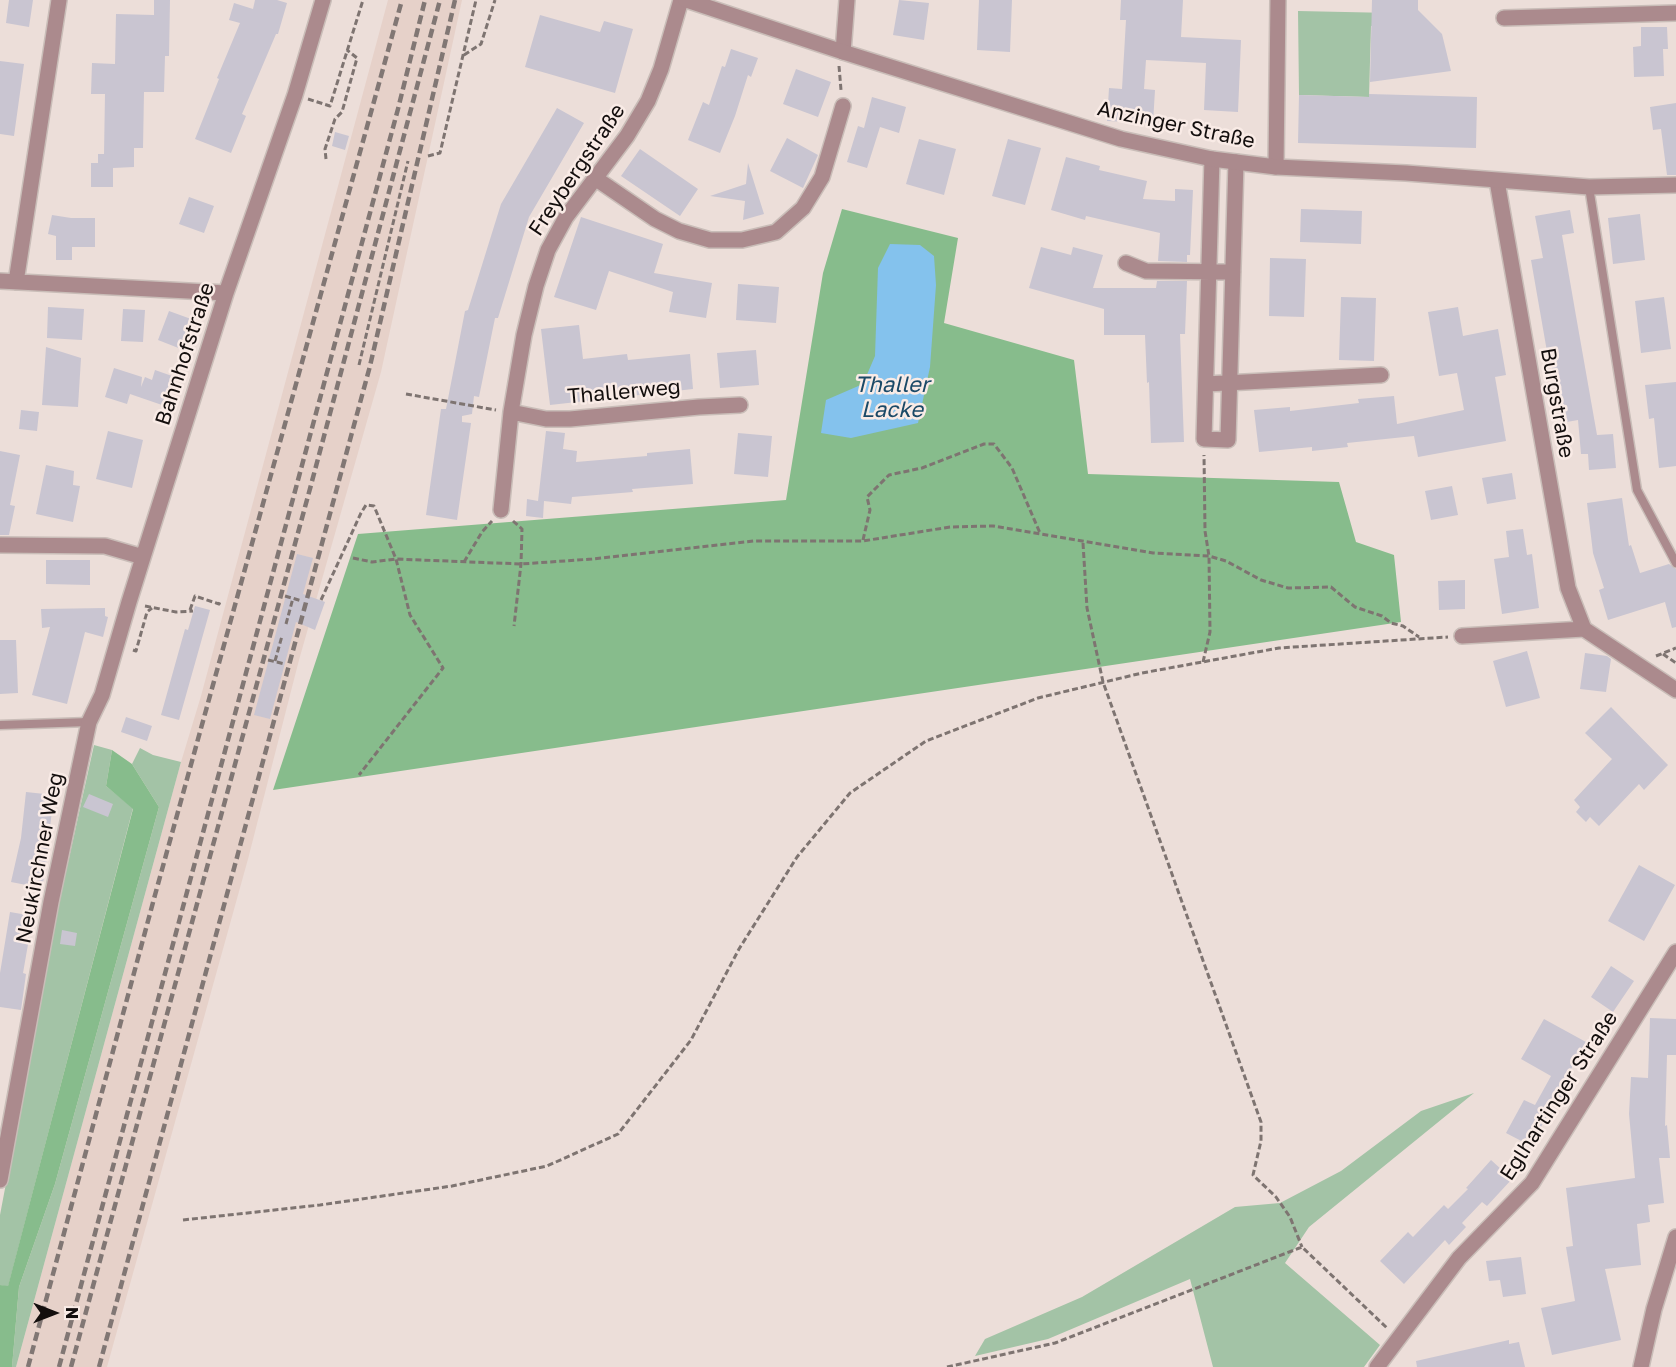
<!DOCTYPE html>
<meta charset="utf-8">
<style>
body{margin:0}
#map{position:relative;width:1676px;height:1367px;overflow:hidden;background:#ecded9;font-family:"Golos Text",sans-serif}
canvas{display:block}
.north{position:absolute;left:24px;top:1283px;width:60px;height:60px;-webkit-text-stroke:4px #f9ebe6;paint-order:stroke;rotate:90deg;font-size:16px;font-weight:700;line-height:24px;text-align:center;color:#130e0d}
.north::after{content:'';display:block;margin:auto;width:21px;height:27px;background:#130e0d;clip-path:polygon(50% 0,100% 100%,50% 72%,0 100%)}
</style>
<div id="map">
<canvas width="1676" height="1367"></canvas>
<div class="north">N</div>
</div>
<script>
const c = document.querySelector('canvas').getContext('2d');
c.lineJoin = 'round';
function fillPath(path, color) { c.fillStyle = color; c.fill(path, 'evenodd'); }
const toPath = rows => new Path2D(rows.map(r => 'M' + r).join(''));
function trace(path, color, width, dash) { c.strokeStyle = color; c.lineWidth = width; c.lineCap = dash ? 'butt' : 'round'; c.setLineDash(dash || []); c.stroke(path); }
function label(font, color, halo, rows, align = 'center') {
  c.font = font + ' "Golos Text",sans-serif'; c.lineWidth = 5; c.setLineDash([]); c.textBaseline = 'middle'; c.strokeStyle = halo; c.fillStyle = color; for (const [text, x, y, turn = 0] of rows) {
    c.save(); c.translate(x, y); c.rotate((+turn || 0) * Math.PI / 180); c.textAlign = isNaN(turn) ? turn : align; if (halo) c.strokeText(text, 0, 0); c.fillText(text, 0, 0); c.restore();
  }
}
fillPath(toPath([
 [388,0,462,0,381,372,299,660,248,859,107,1367,16,1367,181,762,201,696]
]), '#e6d1c9');
fillPath(toPath([
 [1298,11,1392,13,1388,25,1371,26,1369,97,1299,95],
 [94,745,112,750,106,786,133,808,8,1287,0,1285,0,1215,59,903],
 [140,748,153,755,181,762,16,1367,12,1367,19,1287,55,1184,159,807,132,764],
 [1474,1093,1309,1227,1285,1263,1380,1345,1364,1367,1213,1367,1190,1279,1048,1339,975,1356,985,1339,1082,1297,1235,1207,1280,1203,1341,1171,1421,1111]
]), '#a3c3a6');
fillPath(toPath([
 [842,209,958,238,944,323,1074,360,1088,474,1339,482,1356,542,1394,555,1401,622,273,790,358,534,786,500,823,273],
 [112,750,132,764,159,807,55,1184,19,1287,12,1367,0,1367,0,1285,8,1286,133,809,106,786]
]), '#87bc8c');
fillPath(toPath([
 [890,244,920,245,934,256,936,285,930,367,918,423,851,438,821,433,826,400,863,384,875,356,878,268]
]), '#84c2ed');
fillPath(toPath([
 [9,0,33,0,29,27,6,23],
 [154,0,170,0,169,56,165,56,164,92,144,92,143,148,134,148,134,167,113,168,113,187,91,187,91,163,98,163,98,154,104,154,105,94,91,94,92,63,115,64,116,14,154,15],
 [255,0,277,0,287,3,278,34,276,34,242,114,246,116,231,153,195,139,219,79,217,78,240,23,229,20,234,3,253,9],
 [899,0,929,3,924,40,893,35],
 [979,0,1012,0,1010,52,977,50],
 [1121,0,1183,0,1181,37,1241,40,1238,112,1204,110,1206,63,1146,60,1144,89,1155,90,1153,123,1107,121,1109,88,1122,89,1126,20,1120,20],
 [1372,0,1418,0,1418,10,1442,34,1451,71,1370,82],
 [540,15,600,32,604,21,633,29,615,93,525,67],
 [1641,27,1667,27,1668,49,1663,49,1664,76,1634,77,1633,47,1641,46],
 [731,49,758,58,751,77,748,75,735,116,720,153,688,140,703,102,709,105,722,66,725,67],
 [0,61,24,64,14,136,0,134],
 [796,69,831,82,818,117,783,104],
 [1369,94,1477,97,1476,148,1298,143,1299,95,1369,97],
 [872,97,906,107,899,133,880,127,867,168,847,162,858,126,864,128],
 [1676,103,1676,175,1667,175,1661,129,1653,130,1650,107],
 [557,108,584,123,529,217,498,318,495,318,479,397,474,396,472,414,462,416,462,422,471,423,457,520,426,515,441,409,446,409,465,311,468,310,501,204],
 [335,132,349,136,345,150,332,146],
 [787,138,818,155,803,188,770,171],
 [919,139,956,149,944,195,906,184],
 [1008,139,1041,148,1025,205,992,196],
 [640,149,698,189,680,216,621,176],
 [1066,157,1100,166,1099,170,1147,181,1143,199,1175,201,1175,189,1193,190,1190,255,1187,255,1187,262,1158,261,1160,233,1086,216,1085,220,1051,210],
 [748,163,764,214,743,220,745,201,710,196,746,184],
 [189,197,214,206,204,233,179,224],
 [1301,209,1362,211,1361,244,1300,242],
 [1570,210,1574,233,1562,235,1576,316,1597,435,1613,434,1616,468,1589,470,1588,454,1581,454,1578,420,1561,423,1551,362,1549,363,1531,260,1543,258,1535,216],
 [1640,214,1645,260,1613,264,1608,218],
 [52,215,71,218,95,218,95,247,72,247,72,260,56,260,56,236,48,234],
 [581,217,663,244,654,273,712,283,706,318,669,312,673,292,609,271,596,310,554,297],
 [1041,247,1071,255,1073,247,1103,255,1093,288,1156,288,1157,281,1187,281,1185,334,1180,334,1184,442,1151,443,1149,382,1147,383,1145,335,1104,335,1104,309,1029,288],
 [1270,258,1306,259,1304,317,1269,316],
 [738,284,779,287,776,323,736,320],
 [1341,297,1376,298,1374,361,1339,360],
 [1664,297,1671,349,1641,353,1635,301],
 [48,307,84,309,82,340,47,338],
 [1458,307,1463,336,1498,329,1506,375,1495,377,1506,441,1418,457,1414,436,1347,443,1348,447,1312,451,1312,447,1259,452,1254,410,1290,407,1290,411,1359,403,1358,399,1394,396,1397,424,1464,410,1457,373,1439,376,1428,312],
 [123,309,145,310,143,342,121,341],
 [169,311,191,319,181,349,158,340],
 [579,325,583,359,627,354,628,360,690,354,693,389,550,405,541,329],
 [46,347,81,358,78,407,42,405],
 [756,350,759,385,720,388,717,353],
 [114,368,142,377,141,387,145,377,152,380,155,370,172,376,162,405,130,394,127,404,105,397],
 [1676,382,1676,466,1659,468,1654,418,1649,419,1645,385],
 [21,410,39,412,37,431,19,429],
 [108,431,143,440,132,488,96,479],
 [546,431,565,433,563,449,577,451,576,462,647,456,647,453,690,449,693,484,632,489,633,492,572,497,571,504,544,501,543,518,526,516,527,499,538,501],
 [738,433,772,436,768,477,734,474],
 [0,451,20,455,10,505,15,506,9,535,0,535],
 [46,465,74,471,73,485,80,486,73,522,36,514],
 [1512,473,1516,499,1487,504,1482,478],
 [1452,486,1458,515,1431,520,1425,491],
 [1622,498,1629,546,1631,545,1640,573,1669,564,1676,569,1676,627,1672,628,1665,602,1608,620,1599,590,1604,588,1593,553,1587,503],
 [1523,529,1527,555,1532,554,1539,608,1502,614,1494,559,1509,557,1506,531],
 [297,554,313,558,303,594,325,602,315,630,296,622,270,719,254,715],
 [46,560,90,560,90,585,46,584],
 [1465,580,1465,609,1439,610,1438,581],
 [195,606,210,610,179,720,161,715,185,629,188,630],
 [105,608,105,616,108,617,103,637,85,632,67,704,32,695,50,627,42,628,41,609],
 [0,640,16,640,18,693,0,694],
 [1527,651,1540,698,1506,707,1493,661],
 [1585,653,1607,656,1611,659,1606,692,1580,689],
 [1611,707,1668,765,1644,790,1639,784,1599,826,1590,817,1586,822,1576,812,1580,807,1574,800,1612,759,1585,733],
 [126,717,152,726,147,741,121,732],
 [26,792,54,795,48,843,50,844,42,888,11,882,21,838],
 [89,794,113,804,108,817,83,807],
 [1639,865,1675,885,1644,941,1608,921],
 [10,912,33,916,23,973,26,974,21,1010,0,1007,0,973],
 [62,930,77,933,75,946,60,944],
 [1611,966,1634,981,1613,1012,1591,997],
 [1650,1018,1676,1019,1676,1055,1667,1055,1665,1126,1667,1125,1670,1158,1659,1158,1664,1203,1648,1205,1650,1222,1637,1224,1641,1265,1605,1269,1621,1340,1552,1355,1541,1308,1575,1301,1566,1247,1573,1246,1566,1188,1635,1178,1629,1114,1631,1077,1648,1078],
 [1544,1019,1586,1042,1565,1080,1574,1085,1565,1101,1557,1097,1531,1146,1506,1133,1524,1100,1535,1105,1551,1076,1521,1059],
 [1491,1160,1512,1179,1487,1206,1482,1202,1462,1223,1466,1227,1449,1245,1445,1240,1404,1284,1380,1261,1408,1232,1413,1237,1444,1205,1448,1209,1468,1189,1466,1188],
 [1521,1257,1526,1294,1503,1297,1500,1280,1489,1281,1486,1261],
 [1509,1340,1509,1344,1519,1342,1525,1367,1417,1367,1416,1361]
]), '#c9c5d1');
const service = toPath([
 [1589,187,1637,490,1676,563],
 [0,725,89,722]
]);
const minor = toPath([
 [1504,18,1676,13],
 [843,52,847,0],
 [1212,159,1204,439,1228,440,1236,162],
 [1276,167,1278,0],
 [595,178,655,219,679,231,710,240,742,240,776,232,803,208,822,177,843,106],
 [1497,181,1568,588,1584,629,1676,690],
 [1126,263,1146,271,1233,272],
 [0,281,226,293],
 [16,282,59,0],
 [1206,384,1381,375],
 [511,412,546,419,570,419,699,407,740,405],
 [501,510,511,412,524,335,536,286,548,250,566,217,627,136,648,101,661,69,681,0],
 [0,545,105,546,143,557],
 [1462,636,1584,629],
 [0,1180,51,902,89,722,102,695,129,602,226,293,295,95,323,0],
 [1377,1367,1459,1258,1532,1183,1676,952],
 [1641,1367,1654,1309,1676,1237]
]);
const tertiary = toPath([
 [686,0,843,52,1121,139,1212,159,1276,167,1406,173,1589,187,1676,185]
]);
trace(service, '#c9bdb8', 11);
trace(minor, '#c9bdb8', 18);
trace(tertiary, '#c9bdb8', 18);
trace(toPath([
 [464,55,481,44,495,0],
 [839,66,841,90],
 [308,99,330,106,363,0],
 [428,156,440,153,476,0],
 [326,159,325,149,335,119,342,112,357,58,347,50],
 [359,365,408,161],
 [406,394,496,410],
 [513,521,522,529,521,564,514,626],
 [863,540,870,510,867,497,889,475,922,468,984,444,994,444,1012,468,1040,533],
 [1083,543,1087,608,1103,682,1261,1122,1261,1141,1253,1175,1276,1197,1290,1217,1302,1247],
 [353,558,372,562,396,559,521,564,592,559,754,541,863,541,950,527,993,526,1153,553,1209,556,1226,561,1261,580,1288,588,1331,587,1355,607,1382,616,1391,623,1403,626,1419,637],
 [464,562,482,532,492,521],
 [285,596,302,601],
 [321,600,361,513,366,505,374,506,396,559,410,615,443,668,359,775],
 [145,606,176,612,193,611],
 [190,610,195,596,219,604,220,602],
 [286,624,293,598],
 [133,650,136,651,147,612,152,608],
 [1663,654,1676,663],
 [1656,656,1676,648],
 [268,660,285,664],
 [275,661,282,636],
 [1203,662,1210,632,1209,556,1205,531,1204,455],
 [183,1220,320,1205,452,1186,547,1166,618,1134,691,1040,739,949,797,857,850,793,926,741,1038,698,1142,673,1279,648,1448,637],
 [947,1367,1055,1343,1302,1247,1387,1328]
]), '#7e7471', 3, [6, 3]);
trace(service, '#ab8a8d', 8);
trace(minor, '#ab8a8d', 15);
trace(tertiary, '#ab8a8d', 15);
trace(toPath([
 [28,1367,155,895,402,0],
 [59,1367,398,109,425,0],
 [71,1367,311,485,440,0],
 [99,1367,370,366,455,0]
]), '#817774', 4.5, [9, 4.5]);
label('21px', '#130e0d', '#f9ebe6', [
 ["Anzinger Straße",1176,125,12],
 ["Freybergstraße",577,170,-56],
 ["Bahnhofstraße",185,354,-72],
 ["Thallerweg",624,392,-5],
 ["Burgstraße",1557,403,80],
 ["Neukirchner Weg",40,858,-79],
 ["Eglhartinger Straße",1559,1096,-57]
]);
label('italic 22px', '#1a4967', '#f9ebe6', [
 ["Thaller",892,385],
 ["Lacke",892,410]
]);
</script>
